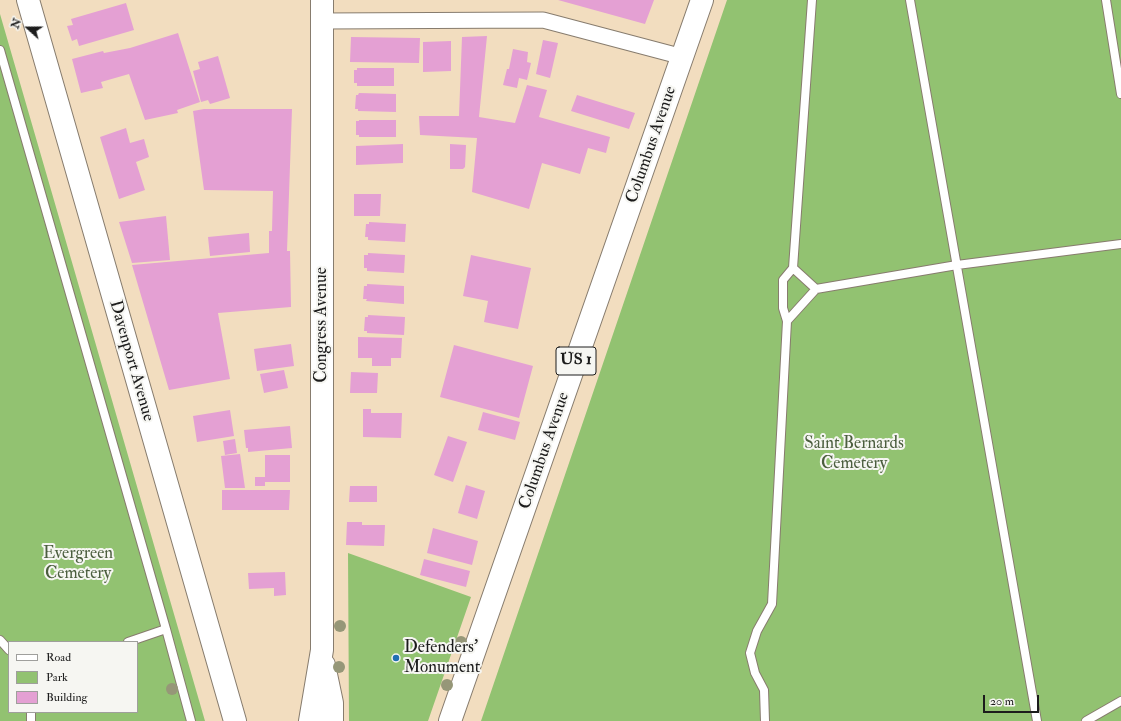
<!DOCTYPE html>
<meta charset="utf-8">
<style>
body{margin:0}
#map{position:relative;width:1121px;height:721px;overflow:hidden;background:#f2ddbf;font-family:"IM FELL Double Pica",serif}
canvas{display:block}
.legend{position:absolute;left:8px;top:641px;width:130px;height:72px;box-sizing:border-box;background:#f6f6f2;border:1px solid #9f9f9c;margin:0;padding:5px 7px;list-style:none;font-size:12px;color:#1c1c1c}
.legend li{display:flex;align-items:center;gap:8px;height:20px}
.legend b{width:20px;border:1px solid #9f9f9c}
.north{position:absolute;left:8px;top:8px;width:40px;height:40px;-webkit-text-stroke:3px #f6f6f2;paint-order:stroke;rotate:291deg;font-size:11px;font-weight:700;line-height:16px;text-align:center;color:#1c1c1c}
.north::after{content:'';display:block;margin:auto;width:14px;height:18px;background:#1c1c1c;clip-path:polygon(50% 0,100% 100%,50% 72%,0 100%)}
.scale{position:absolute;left:983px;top:695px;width:56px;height:18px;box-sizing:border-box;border:2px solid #1c1c1c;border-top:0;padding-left:5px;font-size:12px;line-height:14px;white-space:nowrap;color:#1c1c1c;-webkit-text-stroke:3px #f6f6f2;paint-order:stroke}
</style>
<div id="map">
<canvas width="1121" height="721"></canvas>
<ul class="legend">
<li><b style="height:5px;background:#fff"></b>Road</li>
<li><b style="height:11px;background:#92c271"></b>Park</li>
<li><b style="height:11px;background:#e4a0d3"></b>Building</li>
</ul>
<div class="north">N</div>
<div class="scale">20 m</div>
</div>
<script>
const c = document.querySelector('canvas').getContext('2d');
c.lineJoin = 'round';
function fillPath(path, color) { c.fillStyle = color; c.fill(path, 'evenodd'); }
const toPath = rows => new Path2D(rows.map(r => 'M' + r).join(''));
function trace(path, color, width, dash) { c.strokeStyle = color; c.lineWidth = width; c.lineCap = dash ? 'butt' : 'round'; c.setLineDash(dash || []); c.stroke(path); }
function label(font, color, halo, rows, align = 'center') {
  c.font = font + ' "IM FELL Double Pica",serif'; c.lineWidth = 4; c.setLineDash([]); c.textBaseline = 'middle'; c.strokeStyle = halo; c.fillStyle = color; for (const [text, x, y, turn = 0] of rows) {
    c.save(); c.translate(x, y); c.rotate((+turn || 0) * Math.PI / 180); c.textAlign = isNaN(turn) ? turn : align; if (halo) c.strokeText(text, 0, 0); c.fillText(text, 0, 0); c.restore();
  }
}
fillPath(toPath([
 [727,0,1121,0,1121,721,481,721],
 [0,14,205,721,0,721],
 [9,642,137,642,137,712,9,712],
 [348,553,471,597,428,721,349,721]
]), '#92c271');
fillPath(toPath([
 [558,0,654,0,645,24],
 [126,3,134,30,79,46,77,39,72,41,67,26,73,25,71,19],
 [178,33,200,102,177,110,178,113,145,120,129,74,101,82,103,88,81,93,72,59,103,51,104,53,130,48],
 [487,36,479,117,515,123,527,85,547,90,539,117,610,137,606,153,588,148,580,174,542,163,529,209,472,192,477,138,420,135,419,116,459,116,462,37],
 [351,37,420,38,419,63,350,62],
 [543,40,558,43,550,78,536,74],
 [451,41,451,71,423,72,423,42],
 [513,49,528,52,527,62,531,63,527,80,519,78,517,88,503,85,507,69,509,69],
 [218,56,230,98,210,104,208,100,201,102,193,71,200,69,198,62],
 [357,68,394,68,394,86,357,86,357,83,354,83,354,70,357,70],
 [359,93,396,94,396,112,358,111,358,109,355,109,356,95,358,95],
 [577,95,635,113,629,129,571,111],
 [204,109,292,109,287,251,290,251,291,307,218,313,230,379,169,390,132,265,269,253,269,231,272,231,273,191,204,190,193,111],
 [359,120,396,120,396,137,359,137,359,135,356,135,356,121,359,121],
 [126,128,130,143,144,139,149,157,136,162,145,190,119,199,100,137],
 [403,144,403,163,356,165,356,146],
 [450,144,466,145,465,167,463,169,450,169],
 [354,194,381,194,380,216,354,216],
 [166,216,170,260,132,263,119,222],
 [369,222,406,224,405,242,368,240,368,237,365,237,366,224,369,224],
 [249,233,250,252,210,256,208,237],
 [368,253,405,255,404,273,367,271,367,268,364,268,364,255,368,255],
 [471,255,531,268,518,329,484,322,488,301,463,296],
 [367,284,404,286,404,304,366,301,367,299,363,299,364,286,367,286],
 [368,315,405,317,404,335,367,333,367,331,364,331,365,317,368,317],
 [358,337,402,338,401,358,391,358,391,366,372,366,372,358,358,358],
 [291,344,294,366,257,371,254,349],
 [454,345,533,366,519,418,440,397],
 [284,370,288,388,264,393,260,374],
 [351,372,378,373,377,393,350,393],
 [363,409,371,409,371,413,402,413,401,438,363,437],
 [230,410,234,436,197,442,193,416],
 [483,412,520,422,515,440,478,430],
 [290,426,292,448,248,452,248,448,246,448,244,430],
 [448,436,467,442,453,482,434,475],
 [235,439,237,453,225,455,223,441],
 [240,454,245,488,225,488,221,456],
 [265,455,290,455,290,482,265,482,265,486,255,486,255,477,265,477],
 [466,485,485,491,477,519,458,513],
 [350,486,377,486,377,502,349,502],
 [222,490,290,490,289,510,222,510],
 [347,522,362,522,362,525,385,525,384,546,346,545],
 [433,528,478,541,472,565,427,553],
 [424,559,470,571,466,587,420,575],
 [285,572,286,595,274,596,274,588,249,589,248,573]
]), '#e4a0d3');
const service = toPath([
 [910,0,1037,721],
 [1106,0,1121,94],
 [0,50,166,629],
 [793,268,816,289],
 [787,321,816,289,957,265,1121,244],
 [0,640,9,650],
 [128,642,166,629,191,721],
 [31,721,31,712],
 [765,721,764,690,755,673,750,653,757,631,772,604,787,321,783,308,783,280,793,268,812,0],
 [1086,721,1121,701]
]);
const minor = toPath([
 [322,21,543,20,683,57]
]);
const secondary = toPath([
 [28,0,235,721],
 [324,665,332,703,332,721],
 [310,721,322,650,322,0]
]);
const primary = toPath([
 [450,721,702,0]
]);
trace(service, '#877c6e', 10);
trace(minor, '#877c6e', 17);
trace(secondary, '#877c6e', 24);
trace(primary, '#877c6e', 24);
trace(service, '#fff', 8);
trace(minor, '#fff', 15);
trace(secondary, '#fff', 22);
trace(primary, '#fff', 22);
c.fillStyle = '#969778';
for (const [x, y] of [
 [340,626],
 [461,642],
 [339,667],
 [447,685],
 [172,689]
]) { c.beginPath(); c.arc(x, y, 6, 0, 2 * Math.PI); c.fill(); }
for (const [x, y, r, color] of [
 [396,658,4,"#1f6fb2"]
]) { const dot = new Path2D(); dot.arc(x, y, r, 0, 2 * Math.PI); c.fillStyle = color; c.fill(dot); trace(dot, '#f6f6f2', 1.5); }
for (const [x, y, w] of [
 [576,361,40]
]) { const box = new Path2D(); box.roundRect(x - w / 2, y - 14, w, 28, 3); c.fillStyle = '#f6f6f2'; c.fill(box); trace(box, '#1c1c1c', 1); }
label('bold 16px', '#1c1c1c', null, [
 ["US 1",576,361]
]);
label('17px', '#1c1c1c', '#f6f6f2', [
 ["Columbus Avenue",652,145,-71],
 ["Congress Avenue",322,325,-90],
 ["Davenport Avenue",131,361,74],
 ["Columbus Avenue",545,451,-71]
]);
label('17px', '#4b5e3e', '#f6f6f2', [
 ["Saint Bernards",854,444],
 ["Cemetery",854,464],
 ["Evergreen",78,554],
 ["Cemetery",78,574]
]);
label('17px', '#1c1c1c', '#f6f6f2', [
 ["Defenders’",404,648],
 ["Monument",404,668]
], 'left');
</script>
